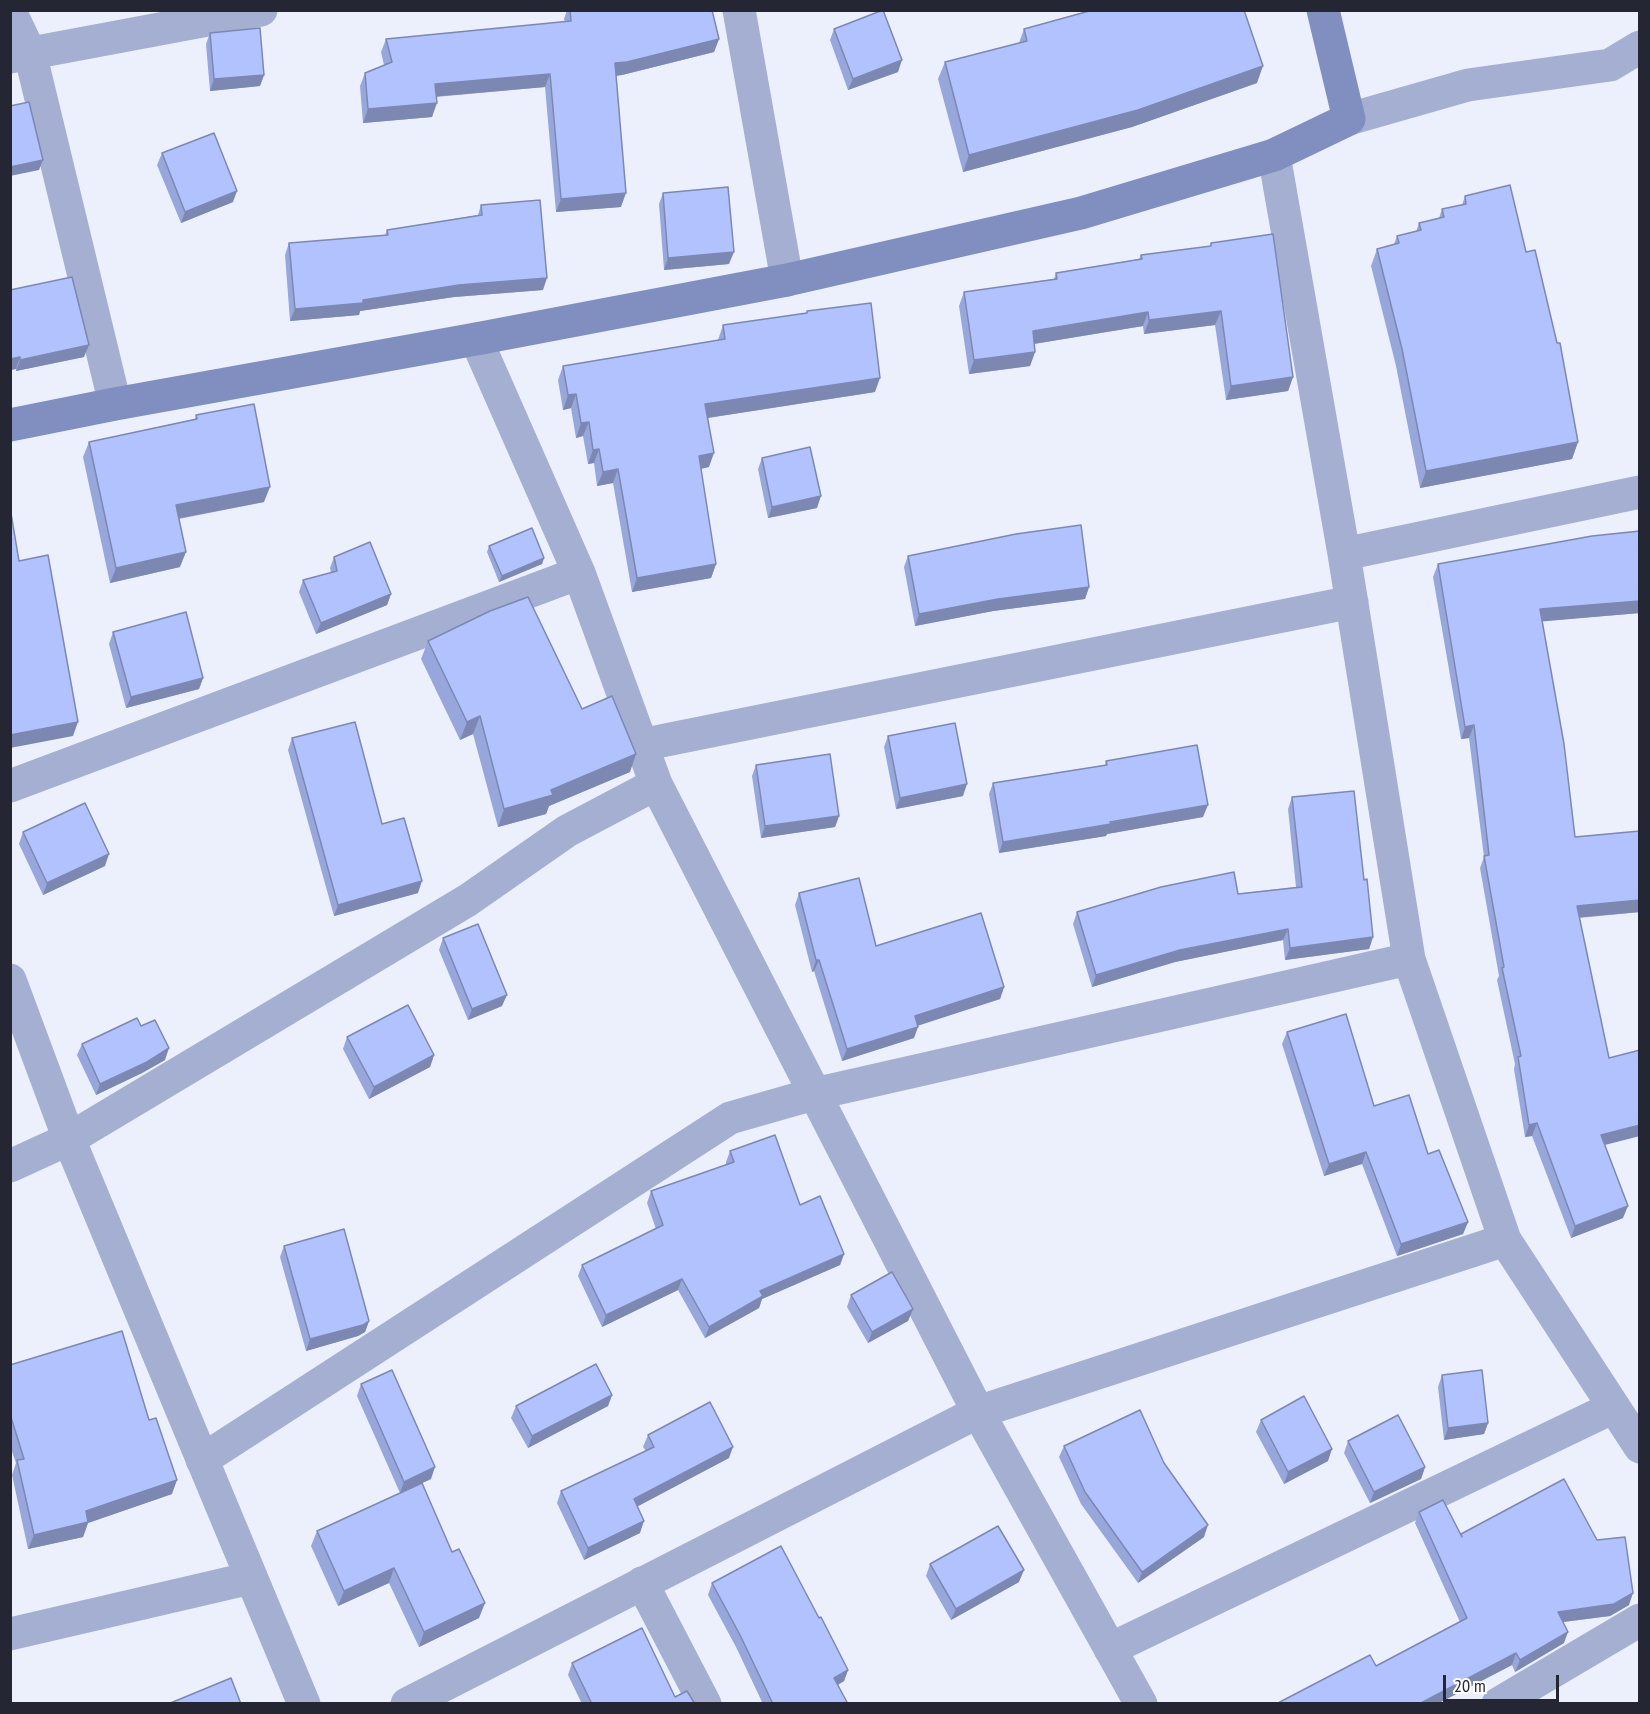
<!DOCTYPE html>
<style>
body{margin:0}
#map{position:relative;width:1650px;height:1714px;overflow:hidden;background:#ecf0fd;font-family:"PT Sans Narrow",sans-serif}
canvas{display:block}
.frame{position:absolute;inset:0;border:12px solid #242733;pointer-events:none}
.scale{position:absolute;left:1443px;top:1675px;width:116px;height:27px;box-sizing:border-box;border:3px solid #242733;border-top:0;padding-left:8px;font-size:18px;line-height:21px;white-space:nowrap;color:#242733;-webkit-text-stroke:4px #fff;paint-order:stroke}
</style>
<div id="map">
<canvas width="1650" height="1714"></canvas>
<div class="frame"></div>
<div class="scale">20 m</div>
</div>
<script>
const c = document.querySelector('canvas').getContext('2d');
c.lineJoin = 'round';
const toPath = rows => new Path2D(rows.map(r => 'M' + r).join(''));
function trace(path, color, width, dash) { c.strokeStyle = color; c.lineWidth = width; c.lineCap = dash ? 'butt' : 'round'; c.setLineDash(dash || []); c.stroke(path); }
function fillPath(path, color) { c.fillStyle = color; c.fill(path, 'evenodd'); }
trace(toPath([
 [739,10,787,280],
 [10,11,30,53,115,404],
 [10,57,261,10],
 [1349,119,1468,85,1610,65,1640,47],
 [1274,155,1344,554,1409,959,1505,1240,1640,1447],
 [476,339,579,573,656,784,978,1412,1141,1704],
 [1344,554,1640,492],
 [641,745,1352,602],
 [10,786,579,573],
 [10,980,69,1139,304,1704],
 [10,1166,69,1139,468,900,567,831,656,784],
 [202,1460,730,1118,814,1094,1409,959],
 [642,1583,705,1704],
 [10,1634,251,1578],
 [1110,1649,1614,1407],
 [407,1704,978,1412,1505,1240],
 [1498,1704,1640,1620]
]), '#a5afd1', 33);
trace(toPath([
 [10,425,115,404,476,339,787,280,1081,213,1274,155,1349,119,1323,10]
]), '#818ec0', 33);
fillPath(toPath([
 [567,10,712,10,719,39,714,52,622,75,616,76,621,207,556,212,545,87,436,97,432,117,363,123,360,86,365,73,384,65,381,52,386,39,565,22,564,19],
 [1091,10,1244,10,1257,83,1132,127,963,172,938,79,945,62,1019,43,1024,29],
 [834,29,898,72,848,90,830,40],
 [210,33,264,75,260,86,210,91,206,44],
 [162,153,233,202,181,223,157,165],
 [663,193,729,264,664,270,659,204],
 [1465,196,1526,252,1578,442,1572,459,1420,488,1396,366,1371,266,1377,249,1394,244,1397,236,1416,232,1419,223,1439,218,1442,209,1462,205],
 [481,205,543,290,454,297,360,311,359,315,290,321,285,255,289,243,385,235,387,230,478,215],
 [1211,243,1293,377,1288,391,1226,400,1215,325,1144,334,1143,326,1034,344,1035,352,1030,366,969,374,959,306,964,292,1054,279,1056,273,1139,259,1141,255,1210,246],
 [10,290,84,357,16,371,16,369,10,370],
 [807,311,875,392,708,418,709,467,701,469,716,564,711,578,632,592,613,483,597,486,594,463,588,464,583,436,576,438,571,408,563,410,558,380,563,366,718,340,723,325,806,314],
 [196,415,264,502,179,519,180,567,110,583,83,457,89,442,195,419],
 [762,458,817,508,768,518,758,469],
 [1640,531,1640,613,1542,621,1575,837,1640,831,1640,912,1579,918,1605,1145,1623,1218,1571,1238,1532,1136,1525,1137,1514,1069,1515,1064,1497,980,1499,976,1480,868,1484,857,1469,738,1461,739,1433,577,1438,564],
 [489,546,544,558,542,564,499,582,487,552],
 [908,556,1089,587,1085,599,993,611,915,626,904,567],
 [334,557,391,594,387,605,316,634,299,592,303,580,331,573,330,568],
 [113,632,203,678,199,689,126,708,109,644],
 [428,641,582,709,630,772,549,806,546,814,498,827,473,734,460,740,421,659],
 [888,736,963,796,896,809,884,747],
 [292,738,382,824,418,893,334,916,288,750],
 [1106,761,1203,817,1107,834,1106,836,999,853,989,794,993,783,1105,765],
 [756,765,839,816,835,827,761,838,752,776],
 [1292,797,1364,880,1373,937,1369,949,1285,960,1283,940,1175,962,1092,987,1073,924,1077,912,1296,887,1288,809],
 [23,832,105,866,43,895,19,844],
 [799,893,876,946,1004,987,1000,999,918,1025,914,1038,842,1061,814,971,812,972,795,905],
 [443,938,502,1006,468,1020,439,950],
 [141,1026,165,1060,142,1073,96,1095,77,1055,82,1044],
 [1287,1032,1374,1106,1428,1154,1468,1222,1463,1234,1397,1256,1362,1164,1324,1176,1282,1044],
 [347,1037,434,1055,430,1067,369,1099,343,1049],
 [730,1151,800,1205,844,1254,840,1265,762,1299,759,1308,705,1338,678,1290,602,1327,578,1276,582,1265,656,1229,647,1203,651,1191,726,1165,726,1162],
 [284,1246,369,1321,365,1332,358,1336,306,1351,280,1257],
 [851,1295,913,1309,908,1321,868,1343,847,1307],
 [10,1365,149,1420,172,1494,88,1523,83,1537,28,1549,12,1475,16,1463,10,1446],
 [1442,1375,1488,1423,1484,1434,1444,1440,1438,1387],
 [361,1384,431,1479,400,1493,357,1396],
 [612,1395,608,1406,528,1448,511,1418,516,1406],
 [1261,1420,1328,1461,1284,1484,1256,1432],
 [648,1435,729,1458,637,1506,640,1533,584,1560,557,1503,561,1491,646,1451,643,1447],
 [1348,1441,1425,1467,1421,1479,1370,1503,1344,1453],
 [1064,1446,1164,1463,1204,1537,1138,1583,1081,1504,1059,1457],
 [422,1483,479,1618,419,1647,389,1583,338,1606,311,1546,317,1531],
 [1419,1512,1461,1535,1629,1605,1610,1616,1564,1622,1564,1643,1515,1672,1512,1665,1437,1704,1276,1704,1376,1666,1460,1622,1415,1523],
 [930,1564,1019,1582,951,1620,926,1576],
 [712,1583,819,1618,848,1670,844,1681,838,1685,848,1704,763,1704,736,1647,708,1595],
 [572,1663,675,1697,693,1702,695,1704,582,1704,568,1675]
]), '#98a7db');
fillPath(toPath([
 [719,39,714,52,622,75,610,76,615,63],
 [902,60,898,72,848,90,853,79],
 [1263,66,1257,83,1132,127,963,172,969,155],
 [550,74,545,87,430,97,435,84],
 [264,75,260,86,210,91,214,79],
 [437,103,432,117,363,123,368,109],
 [43,160,39,170,10,176,10,167],
 [237,191,233,202,181,223,185,212],
 [626,193,621,207,556,212,561,199],
 [734,252,729,264,664,270,668,258],
 [547,278,543,290,454,297,360,311,359,315,290,321,295,309,459,285],
 [1221,311,1215,325,1144,334,1149,320],
 [1148,312,1143,326,1027,345,1033,331],
 [89,345,84,357,16,371,20,360],
 [1035,352,1030,366,969,374,974,360],
 [20,357,16,369,10,370,10,359],
 [1293,377,1288,391,1226,400,1231,386],
 [880,378,875,392,700,419,705,404],
 [576,394,571,408,563,410,568,395],
 [589,422,583,436,576,438,581,423],
 [1578,442,1572,459,1420,488,1426,471],
 [599,449,594,463,588,464,593,450],
 [714,453,709,467,694,470,699,456],
 [618,469,613,483,597,486,603,472],
 [270,487,264,502,170,520,176,505],
 [821,496,817,508,768,518,772,507],
 [186,552,180,567,110,583,116,568],
 [544,558,542,564,499,582,502,576],
 [716,564,711,578,632,592,637,578],
 [1089,587,1085,599,993,611,915,626,919,614,998,599],
 [391,594,387,605,316,634,321,623],
 [1640,601,1640,613,1536,622,1540,609],
 [203,678,199,689,126,708,131,697],
 [480,716,473,734,460,740,467,722],
 [78,722,73,736,10,748,10,735],
 [1474,725,1469,738,1461,739,1465,727],
 [636,754,630,772,549,806,546,814,498,827,504,809,551,790],
 [967,784,963,796,896,809,900,798],
 [1208,805,1203,817,1107,834,1106,836,999,853,1003,842],
 [839,816,835,827,761,838,765,826],
 [109,854,105,866,43,895,47,883],
 [422,881,418,893,334,916,338,905],
 [1640,900,1640,912,1572,918,1577,906],
 [1288,929,1283,940,1175,962,1092,987,1096,975,1180,950],
 [1373,937,1369,949,1285,960,1290,948],
 [816,960,819,960,814,971,812,972],
 [1004,987,1000,999,911,1028,915,1016],
 [507,995,502,1006,468,1020,472,1009],
 [918,1027,914,1038,842,1061,847,1049],
 [169,1048,165,1060,142,1073,96,1095,100,1084],
 [434,1055,430,1067,369,1099,374,1087],
 [1537,1123,1532,1136,1525,1137,1529,1125],
 [1640,1125,1640,1136,1597,1147,1601,1135],
 [1366,1152,1362,1164,1324,1176,1329,1164],
 [1628,1206,1623,1218,1571,1238,1575,1226],
 [1468,1222,1463,1234,1397,1256,1401,1244],
 [844,1254,840,1265,762,1299,759,1308,705,1338,709,1327,760,1291],
 [682,1279,678,1290,602,1327,606,1315],
 [913,1309,908,1321,868,1343,872,1332],
 [369,1321,365,1332,358,1336,306,1351,310,1339],
 [612,1395,608,1406,528,1448,532,1436],
 [1488,1423,1484,1434,1444,1440,1448,1428],
 [733,1447,729,1458,629,1511,634,1499],
 [1332,1449,1328,1461,1284,1484,1288,1472],
 [435,1467,431,1479,400,1493,404,1482],
 [1425,1467,1421,1479,1370,1503,1374,1492],
 [177,1480,172,1494,88,1523,83,1537,28,1549,34,1535,86,1511],
 [644,1521,640,1533,584,1560,588,1548],
 [1208,1525,1204,1537,1138,1583,1142,1572],
 [394,1568,389,1583,338,1606,344,1591],
 [1024,1570,1019,1582,951,1620,956,1609],
 [1633,1593,1629,1605,1610,1616,1554,1623,1558,1612],
 [485,1603,479,1618,419,1647,424,1632],
 [1568,1632,1564,1643,1515,1672,1520,1660],
 [1516,1653,1512,1665,1437,1704,1419,1704],
 [848,1670,844,1681,830,1689,834,1678]
]), '#7c88b2');
const building = toPath([
 [570,10,712,10,719,39,627,62,615,63,626,193,561,199,550,74,435,84,437,103,368,109,365,73,392,62,386,39,571,21,570,10],
 [883,10,902,60,853,79,834,29,883,10],
 [1093,10,1244,10,1263,66,1138,110,969,155,945,62,1027,41,1024,29,1093,10],
 [260,28,264,75,214,79,210,33,260,28],
 [29,102,43,160,10,167,10,106,29,102],
 [214,133,237,191,185,212,162,153,214,133],
 [1510,185,1526,252,1535,250,1557,343,1560,343,1578,442,1426,471,1402,349,1377,249,1399,243,1397,236,1421,230,1419,223,1444,217,1442,209,1466,204,1465,196,1510,185],
 [728,187,734,252,668,258,663,193,728,187],
 [540,200,547,278,459,285,363,300,363,303,295,309,289,243,388,235,387,230,482,215,481,205,540,200],
 [1273,234,1293,377,1231,386,1221,311,1149,320,1148,312,1033,331,1035,352,974,360,964,292,1057,279,1056,273,1142,259,1141,255,1211,246,1211,243,1273,234],
 [72,277,89,345,20,360,20,357,10,359,10,290,72,277],
 [871,303,880,378,705,404,714,453,699,456,716,564,637,578,618,469,603,472,599,449,593,450,589,422,581,423,576,394,568,395,563,366,725,339,723,325,807,313,807,311,871,303],
 [254,404,270,487,176,505,186,552,116,568,89,442,197,419,196,415,254,404],
 [810,447,821,496,772,507,762,458,810,447],
 [10,507,19,561,48,555,78,722,10,735,10,507],
 [1081,525,1089,587,998,599,919,614,908,556,1016,534,1081,525],
 [532,528,544,558,502,576,489,546,532,528],
 [1640,531,1640,601,1540,609,1564,744,1575,837,1640,831,1640,900,1577,906,1609,1058,1640,1050,1640,1125,1601,1135,1628,1206,1575,1226,1537,1123,1529,1125,1518,1057,1521,1056,1502,968,1504,967,1484,856,1489,855,1474,725,1465,727,1438,564,1592,536,1640,531],
 [370,542,391,594,321,623,303,580,337,571,334,557,370,542],
 [528,597,582,709,612,696,636,754,551,790,553,795,504,809,480,716,467,722,428,641,490,611,528,597],
 [186,612,203,678,131,697,113,632,186,612],
 [355,722,382,824,404,818,422,881,338,905,292,738,355,722],
 [955,723,967,784,900,798,888,736,955,723],
 [1197,745,1208,805,1110,822,1111,824,1003,842,993,783,1107,765,1106,761,1197,745],
 [830,754,839,816,765,826,756,765,830,754],
 [1354,791,1364,880,1367,879,1373,937,1290,948,1288,929,1180,950,1096,975,1077,912,1161,887,1234,872,1238,894,1302,887,1292,797,1354,791],
 [85,803,109,854,47,883,23,832,85,803],
 [859,878,876,946,981,913,1004,987,915,1016,918,1027,847,1049,819,960,816,960,799,893,859,878],
 [478,924,507,995,472,1009,443,938,478,924],
 [408,1005,434,1055,374,1087,347,1037,408,1005],
 [1346,1014,1374,1106,1409,1095,1428,1154,1439,1150,1468,1222,1401,1244,1366,1152,1329,1164,1287,1032,1346,1014],
 [137,1018,141,1026,155,1020,169,1048,147,1062,100,1084,82,1044,137,1018],
 [775,1135,800,1205,820,1196,844,1254,760,1291,763,1296,709,1327,682,1279,606,1315,582,1265,663,1225,651,1191,734,1162,730,1151,775,1135],
 [344,1229,369,1321,363,1325,310,1339,284,1246,344,1229],
 [892,1272,913,1309,872,1332,851,1295,892,1272],
 [122,1331,149,1420,156,1418,177,1480,86,1511,88,1522,34,1535,17,1460,24,1459,10,1414,10,1365,122,1331],
 [596,1364,612,1395,532,1436,516,1406,596,1364],
 [392,1370,435,1467,404,1482,361,1384,392,1370],
 [1482,1370,1488,1423,1448,1428,1442,1375,1482,1370],
 [1304,1396,1332,1449,1288,1472,1261,1420,1304,1396],
 [710,1402,733,1447,634,1499,644,1521,588,1548,561,1491,654,1447,648,1435,710,1402],
 [1140,1410,1164,1463,1208,1525,1142,1572,1085,1492,1064,1446,1140,1410],
 [1398,1415,1425,1467,1374,1492,1348,1441,1398,1415],
 [1564,1479,1597,1540,1625,1537,1633,1593,1614,1604,1558,1612,1568,1632,1520,1660,1516,1653,1419,1704,1276,1704,1370,1655,1376,1666,1467,1618,1419,1512,1443,1500,1462,1537,1461,1534,1564,1479],
 [422,1483,452,1552,459,1549,485,1603,424,1632,394,1568,344,1591,317,1531,422,1483],
 [998,1526,1024,1570,956,1609,930,1564,998,1526],
 [781,1546,819,1618,821,1617,848,1670,834,1678,848,1704,773,1704,740,1635,712,1583,781,1546],
 [642,1628,675,1697,687,1691,695,1704,592,1704,572,1663,642,1628],
 [231,1678,241,1704,168,1704,231,1678]
]);
fillPath(building, '#b1c2ff');
trace(building, '#7c88b2', 1.5);
</script>
